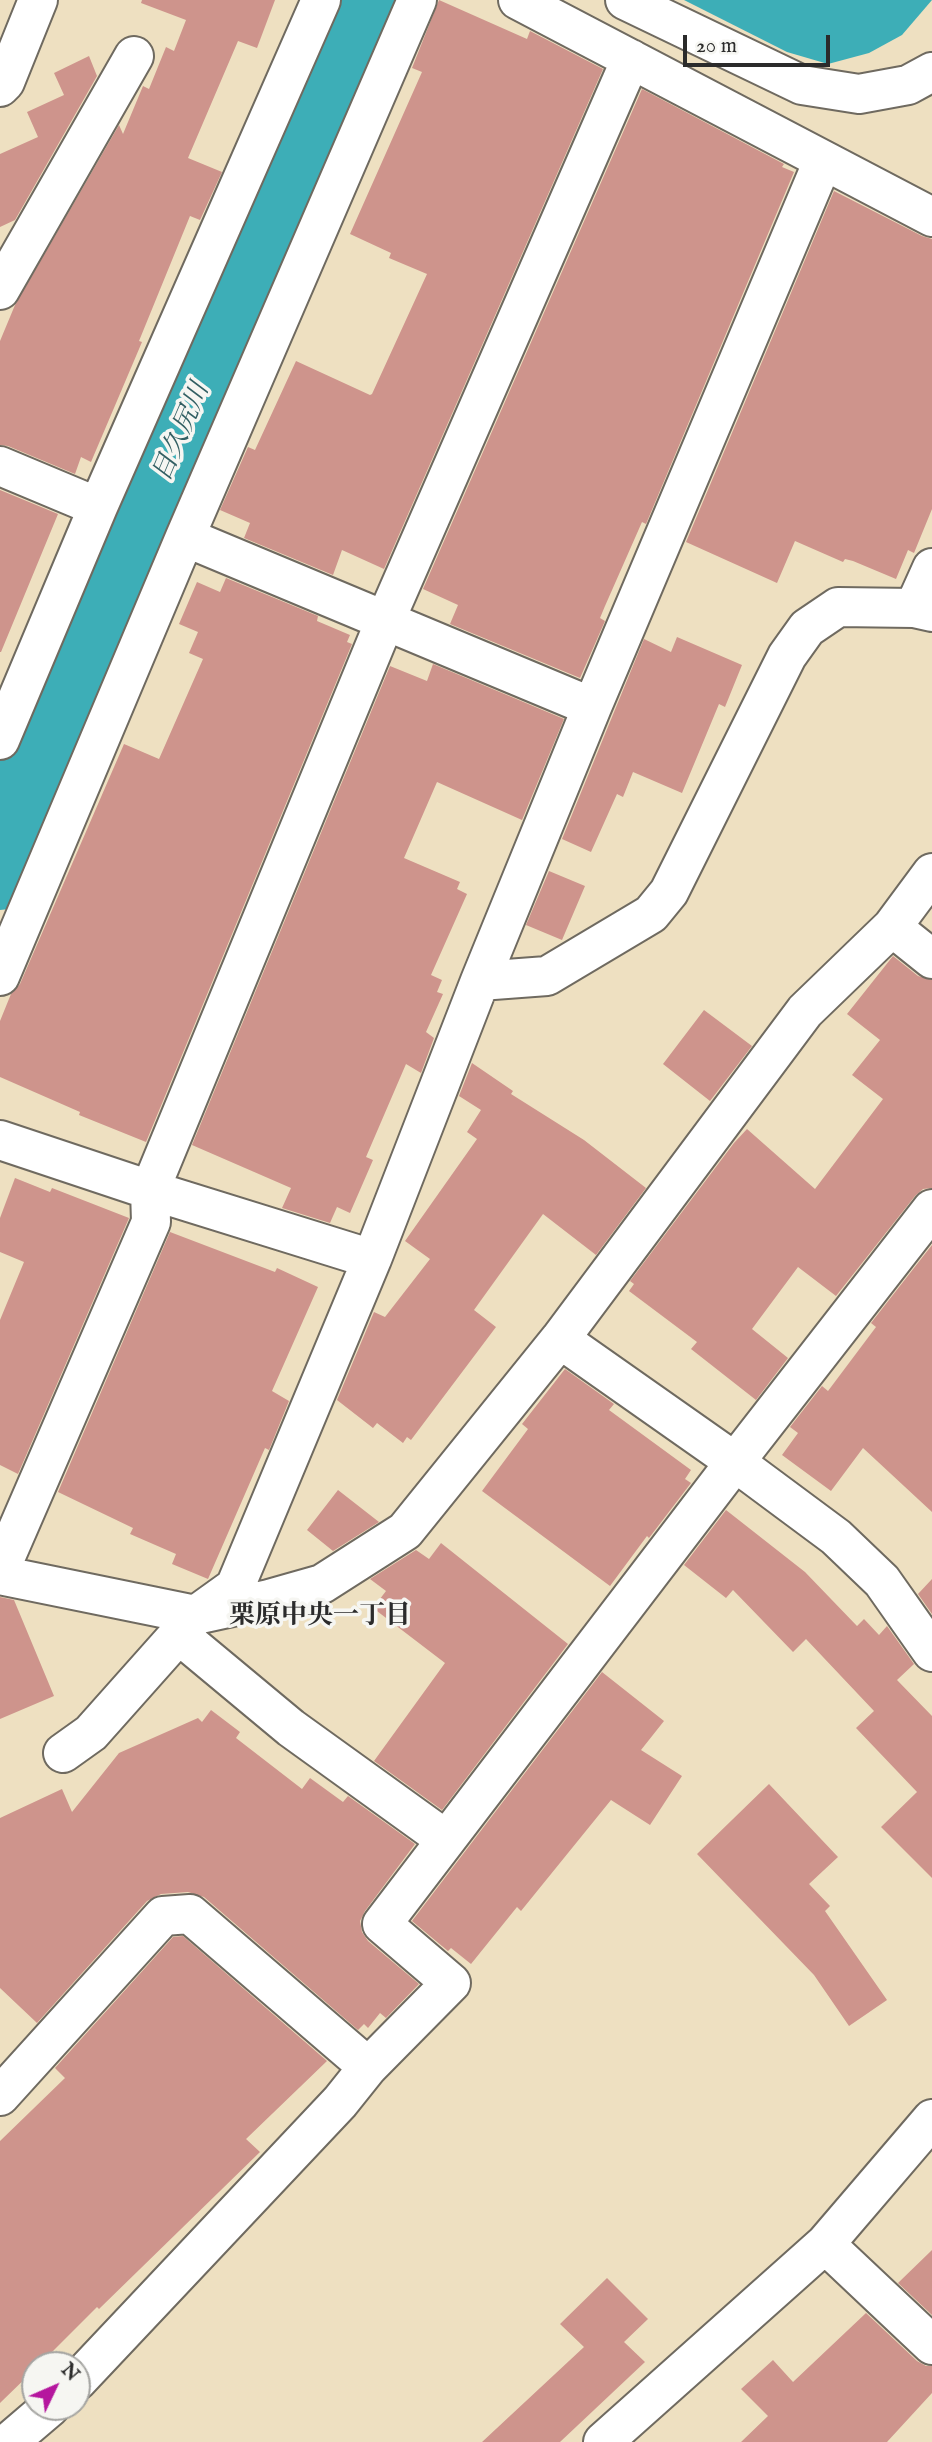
<!DOCTYPE html>
<meta charset="utf-8">
<style>
body{margin:0}
#map{position:relative;width:932px;height:2442px;overflow:hidden;background:#eee0c1;font-family:"IM FELL English",serif}
canvas{display:block}
.north{position:absolute;left:21px;top:2351px;width:70px;height:70px;box-sizing:border-box;background:#f6f6f2;border:2px solid #a5a5a2;border-radius:50%;rotate:46deg;font-size:19px;font-weight:700;line-height:28px;text-align:center;color:#2b2b2b}
.north::after{content:'';display:block;margin:auto;width:24px;height:32px;background:#b5179e;clip-path:polygon(50% 0,100% 100%,50% 72%,0 100%)}
.scale{position:absolute;left:683px;top:35px;width:147px;height:32px;box-sizing:border-box;border:4px solid #2b2b2b;border-top:0;padding-left:9px;font-size:21px;line-height:24px;white-space:nowrap;color:#2b2b2b;-webkit-text-stroke:5px #f6f6f2;paint-order:stroke}
</style>
<div id="map">
<canvas width="932" height="2442"></canvas>
<div class="north">N</div>
<div class="scale">20 m</div>
</div>
<script>
const c = document.querySelector('canvas').getContext('2d');
c.lineJoin = 'round';
function fillPath(path, color) { c.fillStyle = color; c.fill(path, 'evenodd'); }
const toPath = rows => new Path2D(rows.map(r => 'M' + r).join(''));
function trace(path, color, width, dash) { c.strokeStyle = color; c.lineWidth = width; c.lineCap = dash ? 'butt' : 'round'; c.setLineDash(dash || []); c.stroke(path); }
function label(font, color, halo, rows, align = 'center') {
  c.font = font + ' "IM FELL English","Noto Serif JP",serif'; c.lineWidth = 7; c.setLineDash([]); c.textBaseline = 'middle'; c.strokeStyle = halo; c.fillStyle = color; for (const [text, x, y, turn = 0] of rows) {
    c.save(); c.translate(x, y); c.rotate((+turn || 0) * Math.PI / 180); c.textAlign = isNaN(turn) ? turn : align; if (halo) c.strokeText(text, 0, 0); c.fillText(text, 0, 0); c.restore();
  }
}
fillPath(toPath([
 [684,0,932,0,902,35,869,53,828,64,787,52]
]), '#3daeb7');
trace(toPath([
 [0,866,204,393,367,0]
]), '#3daeb7', 88);
fillPath(toPath([
 [142,0,275,0,257,48,238,41,188,158,222,172,200,220,190,216,139,341,142,342,91,462,81,457,75,474,8,446,0,445,0,341,15,305,119,125,123,134,143,86,149,89,166,47,174,51,186,20,141,3],
 [439,0,527,39,530,31,603,69,384,569,342,550,333,575,244,538,250,523,220,510,248,447,255,450,296,361,370,395,372,394,427,274,389,258,391,253,350,234,422,72,412,68],
 [89,56,97,76,15,220,0,227,0,154,38,137,27,112,64,95,54,73],
 [642,89,784,164,782,167,794,172,646,524,642,522,605,606,600,618,605,621,580,678,450,624,458,605,423,589],
 [834,191,922,236,932,239,932,509,914,553,908,550,896,579,853,561,845,559,843,562,795,541,777,583,686,542],
 [0,490,58,514,1,652,0,652],
 [226,578,318,616,317,621,350,635,347,642,352,644,146,1142,79,1115,80,1112,0,1077,0,1021,11,994,20,984,124,744,159,759,203,659,189,653,198,632,179,624,197,582,220,592],
 [677,637,742,665,725,707,719,704,682,793,633,772,623,797,617,794,591,852,562,839,644,639,671,652],
 [433,664,564,719,522,820,437,782,404,858,460,882,457,889,467,894,431,975,442,980,437,992,443,994,426,1032,434,1038,421,1073,406,1064,366,1157,373,1160,350,1213,337,1207,330,1223,282,1208,291,1188,192,1145,390,666,427,681],
 [549,871,585,886,562,940,526,925],
 [893,956,918,976,932,980,932,1188,923,1189,915,1196,836,1296,798,1267,752,1329,788,1358,756,1400,691,1349,697,1342,629,1291,634,1284,630,1281,734,1143,747,1129,815,1189,883,1099,852,1075,880,1040,847,1014],
 [704,1010,752,1046,710,1101,663,1064],
 [472,1063,513,1091,511,1094,584,1140,646,1188,596,1255,543,1214,474,1310,496,1327,411,1440,407,1437,403,1443,377,1423,373,1428,337,1400,374,1312,385,1317,430,1259,405,1241,477,1139,467,1132,481,1110,459,1096],
 [15,1178,50,1192,52,1188,129,1218,18,1474,0,1465,0,1320,24,1262,0,1252,0,1218],
 [170,1232,275,1272,277,1268,318,1287,272,1391,289,1401,269,1450,265,1448,208,1579,172,1564,176,1554,130,1534,133,1528,58,1492],
 [932,1245,932,1512,863,1448,831,1491,782,1455,798,1433,790,1427,822,1386,828,1391,876,1327,871,1323],
 [565,1369,614,1404,609,1410,691,1470,685,1479,691,1483,649,1538,647,1536,610,1586,482,1491,528,1429,522,1424],
 [338,1490,379,1522,333,1551,307,1530],
 [726,1510,805,1572,857,1626,864,1619,879,1635,887,1626,914,1664,897,1680,932,1716,932,1878,881,1827,917,1792,856,1728,874,1711,806,1639,793,1652,733,1590,726,1598,684,1565],
 [441,1543,568,1644,442,1810,374,1761,445,1663,373,1608,386,1591,370,1579,416,1550,429,1559],
 [932,1579,932,1614,918,1594],
 [0,1597,14,1600,54,1696,0,1719],
 [602,1672,664,1721,641,1750,682,1776,650,1825,611,1800,521,1911,517,1907,471,1964,451,1948,448,1951,412,1921],
 [211,1710,240,1732,236,1738,302,1789,310,1778,343,1802,348,1796,415,1844,365,1911,360,1921,362,1932,368,1941,419,1984,386,2018,380,2013,368,2028,364,2024,358,2030,204,1897,188,1892,161,1894,147,1901,37,2023,0,1988,0,1818,62,1789,72,1812,119,1753,198,1718,202,1722],
 [769,1784,838,1857,809,1884,830,1906,825,1911,887,2000,849,2026,814,1975,697,1854],
 [183,1936,327,2061,246,2139,260,2152,99,2309,97,2307,39,2365,35,2365,35,2369,0,2403,0,2141,65,2078,55,2068,173,1937],
 [932,2250,932,2315,898,2283],
 [607,2278,648,2319,624,2342,645,2362,560,2442,482,2442,584,2347,560,2324],
 [866,2313,917,2361,926,2366,932,2366,932,2393,887,2442,741,2442,768,2416,741,2389,773,2360,793,2382]
]), '#ce948c');
const minor = toPath([
 [518,0,932,217],
 [625,0,802,85,859,94,908,85,932,72],
 [0,87,5,82,38,0],
 [0,290,134,56],
 [0,466,98,507],
 [185,537,592,707],
 [914,608,932,568],
 [0,740,98,507,321,0],
 [892,927,932,959],
 [0,976,185,537,417,0],
 [480,981,547,976,651,914,669,892,787,656,807,628,838,607,914,608,932,612],
 [0,1140,150,1190,372,1259],
 [560,1339,735,1462,836,1537,882,1581,932,1652],
 [0,1570,151,1222,150,1190,385,621,631,59],
 [0,1575,196,1615,269,1599,322,1584,405,1531,560,1339,805,1011,892,927,932,873],
 [178,1634,291,1728,445,1839],
 [63,1753,91,1733,196,1615,235,1587,372,1259,480,981,592,707,823,161],
 [0,2096,163,1916,190,1914,368,2067],
 [825,2244,932,2345],
 [77,2381,340,2102,368,2067,451,1983,382,1924,735,1462,932,1209],
 [9,2442,50,2407],
 [603,2442,825,2244,932,2119]
]);
trace(minor, '#6f6a60', 42);
trace(minor, '#fff', 38);
label('italic 26px', '#325f63', '#f6f6f2', [
 ["目久尻川",183,433,-67]
]);
label('bold 26px', '#2b2b2b', '#f6f6f2', [
 ["栗原中央一丁目",320,1618]
]);
</script>
